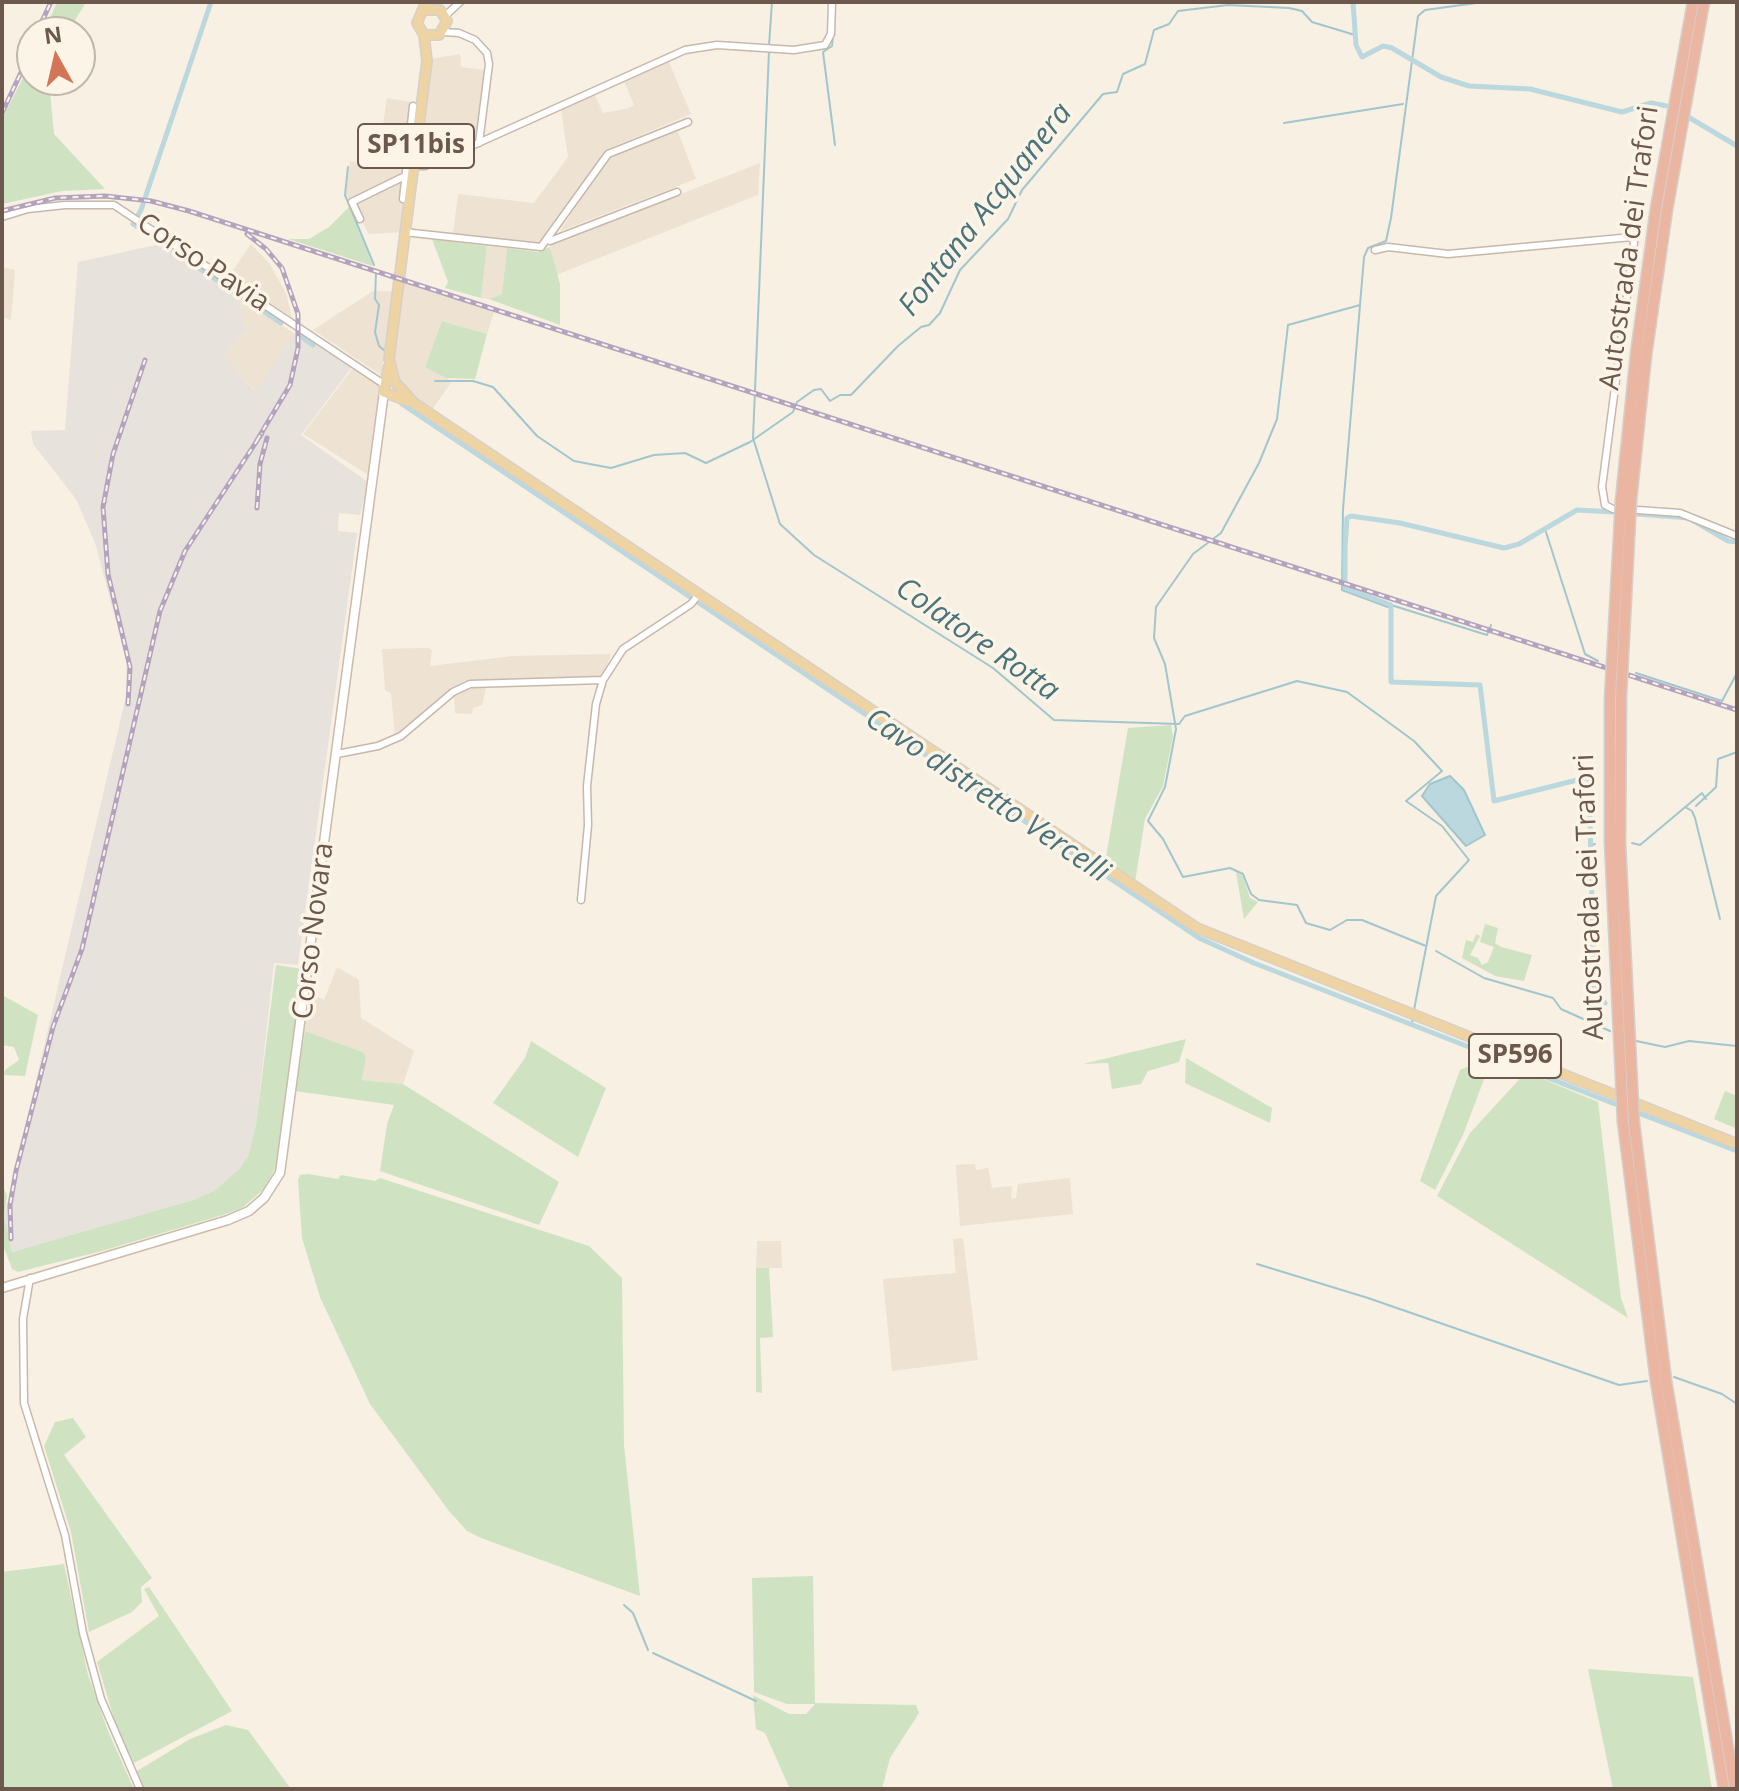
<!DOCTYPE html>
<style>
body{margin:0}
#map{position:relative;width:1739px;height:1791px;overflow:hidden;background:#f8f0e2;font-family:"Open Sans",sans-serif}
canvas{display:block}
.frame{position:absolute;inset:0;border:4px solid #6c584c;pointer-events:none}
.north{position:absolute;left:16px;top:16px;width:80px;height:80px;box-sizing:border-box;background:#fcf4e7;border:2px solid #c2b6a9;border-radius:50%;rotate:352deg;font-size:22px;font-weight:700;line-height:32px;text-align:center;color:#6c584c}
.north::after{content:'';display:block;margin:auto;width:28px;height:36px;background:#d27657;clip-path:polygon(50% 0,100% 100%,50% 72%,0 100%)}
</style>
<div id="map">
<canvas width="1739" height="1791"></canvas>
<div class="frame"></div>
<div class="north">N</div>
</div>
<script>
const c = document.querySelector('canvas').getContext('2d');
c.lineJoin = 'round';
function fillPath(path, color) { c.fillStyle = color; c.fill(path, 'evenodd'); }
const toPath = rows => new Path2D(rows.map(r => 'M' + r).join(''));
function trace(path, color, width, dash) { c.strokeStyle = color; c.lineWidth = width; c.lineCap = dash ? 'butt' : 'round'; c.setLineDash(dash || []); c.stroke(path); }
function label(font, color, halo, rows, align = 'center') {
  c.font = font + ' "Open Sans",sans-serif'; c.lineWidth = 7; c.setLineDash([]); c.textBaseline = 'middle'; c.strokeStyle = halo; c.fillStyle = color; for (const [text, x, y, turn = 0] of rows) {
    c.save(); c.translate(x, y); c.rotate((+turn || 0) * Math.PI / 180); c.textAlign = isNaN(turn) ? turn : align; if (halo) c.strokeText(text, 0, 0); c.fillText(text, 0, 0); c.restore();
  }
}
fillPath(toPath([
 [460,54,461,67,485,70,476,139,424,166,418,164,431,59],
 [668,60,691,114,605,150,547,240,537,246,453,234,458,194,534,203,568,157,561,108,594,93,603,113,629,108,634,105,623,79],
 [387,98,417,103,401,232,369,234,346,194,350,161,377,166],
 [677,129,696,179,560,231,608,157],
 [760,163,758,195,556,275,550,245],
 [251,244,269,263,286,293,292,317,229,276],
 [487,246,507,248,502,294,489,299,481,298],
 [2,267,15,270,11,320,2,317],
 [401,281,494,312,487,334,443,321,425,366,452,381,432,410,407,392,392,367],
 [373,291,393,291,381,375,313,330],
 [241,298,295,334,256,391,225,360,229,348,249,329,242,322],
 [353,368,381,385,370,476,303,434],
 [428,648,432,650,430,666,513,656,611,654,602,678,469,683,395,737,391,693,385,690,382,649],
 [487,684,482,705,473,708,472,714,455,713,454,693],
 [337,967,359,980,361,1018,414,1051,403,1084,362,1080,366,1057,363,1052,305,1031,309,992,324,1000],
 [975,1164,976,1170,988,1168,992,1188,1012,1186,1011,1199,1016,1198,1018,1184,1070,1178,1073,1214,960,1226,956,1165],
 [963,1238,978,1360,892,1371,883,1279,956,1273,953,1239],
 [757,1241,781,1241,782,1268,756,1268]
]), '#eee2d2');
fillPath(toPath([
 [160,244,241,298,242,322,249,329,229,348,225,359,255,391,297,331,352,367,301,435,368,482,360,515,339,513,338,531,357,533,298,965,274,963,256,1125,248,1156,240,1168,214,1191,193,1200,12,1252,4,1217,127,692,126,659,95,543,76,499,33,444,31,431,65,430,78,262]
]), '#e8e2dc');
fillPath(toPath([
 [57,2,86,2,68,32,44,32],
 [32,60,32,80,49,80,54,134,105,189,62,191,2,204,2,119],
 [349,207,373,266,288,239,309,239,329,227],
 [432,239,487,246,481,298,445,288,448,282],
 [550,247,560,284,560,325,489,299,502,294,507,248,538,252],
 [442,321,487,334,475,379,446,378,425,367],
 [1171,725,1173,736,1163,786,1145,819,1135,882,1105,863,1128,728],
 [1236,872,1243,876,1250,898,1258,902,1244,919],
 [1485,924,1498,928,1495,943,1501,947,1532,955,1524,981,1495,976,1462,958,1466,940,1473,942,1476,934,1480,936,1470,955,1478,958,1482,965,1488,962,1494,947,1480,942],
 [276,965,303,969,282,1144,277,1165,264,1189,242,1208,226,1214,102,1251,18,1272,12,1269,2,1243,3,1186,7,1196,4,1217,12,1252,193,1200,214,1191,240,1168,248,1156,256,1125],
 [2,995,38,1015,25,1076,4,1075,5,1070,19,1060,14,1047,2,1045],
 [305,1031,363,1052,366,1057,362,1080,403,1084,559,1182,539,1225,380,1171,387,1124,394,1105,295,1091],
 [1186,1039,1179,1062,1148,1071,1141,1084,1112,1089,1108,1063,1083,1064],
 [531,1041,606,1088,578,1157,493,1103,525,1058],
 [1186,1058,1272,1108,1270,1123,1185,1083],
 [1467,1067,1486,1074,1463,1135,1435,1190,1420,1181,1460,1070],
 [1526,1072,1598,1102,1621,1298,1628,1318,1437,1196,1470,1133],
 [1725,1091,1737,1096,1735,1128,1714,1119],
 [308,1174,338,1179,341,1175,375,1181,380,1178,589,1246,622,1278,624,1445,640,1596,481,1538,467,1531,449,1511,370,1404,320,1297,302,1238,298,1180,300,1175],
 [756,1268,769,1268,773,1337,760,1338,762,1393,756,1392],
 [73,1418,86,1437,64,1455,152,1578,141,1587,142,1602,132,1612,89,1632,71,1532,44,1446,55,1422],
 [64,1564,88,1675,108,1731,134,1789,2,1789,2,1572],
 [813,1576,815,1703,916,1705,919,1713,890,1758,882,1789,790,1789,765,1733,756,1729,753,1695,789,1714,806,1714,815,1704,787,1704,754,1692,752,1578],
 [149,1587,232,1711,134,1763,119,1735,97,1662,159,1616,144,1589],
 [1588,1669,1693,1677,1712,1789,1613,1789],
 [226,1725,248,1730,291,1789,144,1789,137,1771,190,1739]
]), '#cfe3c3');
const water = toPath([
 [1450,776,1464,790,1485,835,1466,846,1422,796,1430,784,1450,776]
]);
fillPath(water, '#bad8de');
trace(water, '#a1c6ce', 2);
trace(toPath([
 [833,35,832,46,823,52,835,145],
 [769,45,772,2],
 [769,51,753,438,780,524,814,555,993,668,1054,720,1179,724,1185,716,1297,681,1347,692,1414,741,1442,771,1406,801,1442,826,1469,860,1436,896,1414,1010],
 [1284,123,1403,104],
 [348,167,345,195,374,265],
 [376,273,375,299,379,305,375,332,379,346,385,351],
 [1360,305,1288,325,1277,419,1259,463,1221,533,1193,554,1156,607,1154,638,1165,664,1176,729,1165,787,1148,821,1163,839,1183,877,1230,868,1243,874,1251,894,1259,900,1297,905,1306,923,1330,930,1347,920,1362,920,1426,946],
 [435,381,473,381,493,387,537,436,574,461,611,468,654,455,685,453,706,463,750,442,793,412,797,402,814,390,821,389,830,401,840,395,851,395,898,346,921,327,929,325,940,313,960,270,1008,219,1022,190,1103,94,1117,92,1123,74,1145,64,1154,30,1169,24,1178,11,1228,5,1289,8,1302,11,1312,22,1355,35],
 [1545,529,1585,654,1598,661],
 [1391,605,1487,635,1491,625],
 [1388,607,1342,590,1343,509,1364,257,1368,248,1386,241,1391,218,1418,16,1425,10,1484,2],
 [1636,673,1722,701,1737,673],
 [1696,806,1716,787,1718,759,1737,752],
 [1685,807,1692,811,1695,818,1720,919],
 [1632,843,1640,845,1702,793,1706,799],
 [1589,846,1595,844],
 [1436,951,1484,978,1553,998,1561,1009,1610,1031],
 [1412,1024,1413,1016],
 [1636,1041,1665,1047,1689,1041,1737,1046],
 [1257,1264,1368,1298,1619,1385,1647,1381],
 [1674,1377,1722,1394,1737,1404],
 [624,1605,633,1613,648,1650],
 [653,1653,756,1701]
]), '#a1c6ce', 2);
trace(toPath([
 [211,2,141,210,133,224,281,323],
 [1353,2,1356,45,1362,57,1383,46,1392,48,1441,77,1469,86,1530,89,1622,112,1651,103,1667,106],
 [1690,118,1737,146],
 [300,336,313,345],
 [402,404,1199,938,1254,963,1615,1104],
 [1637,514,1689,518,1728,541,1737,542],
 [1605,1003,1594,990,1589,777,1494,801,1480,685,1391,682,1391,605,1345,588,1345,548,1347,518,1351,516,1400,523,1504,548,1519,544,1577,510,1613,512],
 [1641,1114,1737,1151]
]), '#bad8de', 5);
const street = toPath([
 [445,16,460,2],
 [443,32,459,33,475,40,487,53,489,64,479,143],
 [413,166,425,166,456,153,685,50,717,45,794,50,825,45,831,34,832,2],
 [403,199,413,106],
 [2,217,28,209,65,205,114,205,385,385],
 [360,219,352,202,407,175],
 [404,232,541,247,608,154,688,122],
 [550,241,677,192],
 [1375,250,1388,247,1448,254,1632,237,1634,242,1602,487,1605,505,1613,509],
 [1638,510,1680,513,1737,536],
 [337,754,378,746,401,736,453,692,470,684,603,680],
 [581,900,588,825,587,786,596,704,603,680,623,649,691,604,699,594],
 [30,1278,23,1319,24,1403,65,1535,83,1633,101,1699,140,1789]
]);
const secondary = toPath([
 [2,1288,228,1220,249,1211,264,1198,280,1173,384,392]
]);
const primary = toPath([
 [426,2,417,23,424,35,427,61,389,359,395,382,414,403,1197,928,1615,1095],
 [424,10,440,10,447,21,439,35,424,35],
 [388,368,384,392,407,401],
 [1640,1105,1737,1144]
]);
const highway = toPath([
 [1621,500,1636,354,1656,208,1693,2],
 [1631,501,1646,356,1667,210,1704,2],
 [1623,1122,1656,1382,1724,1789],
 [1634,1123,1666,1380,1735,1789]
]);
trace(street, '#c7b8ab', 9);
trace(secondary, '#ccbaab', 11);
trace(primary, '#d6d0cd', 12);
trace(highway, '#d6d0cd', 13);
trace(street, '#fff', 6);
trace(secondary, '#fff', 8);
trace(primary, '#eed4a3', 9);
trace(highway, '#eab6a1', 10);
const rail = toPath([
 [37,32,51,2],
 [2,113,32,49],
 [2,211,55,198,105,196,151,201,189,211,1737,710],
 [247,234,266,249,282,268,298,314,298,348,290,385,256,442],
 [257,508,260,464,267,438],
 [128,704,130,667,108,574,103,507,113,454,145,360],
 [11,1239,10,1205,16,1171,53,1027,82,949,160,611,185,551,262,433]
]);
trace(rail, '#b3a3bf', 5);
trace(rail, '#fcf4e7', 2, [6]);
const highwayBridge = toPath([
 [1621,500,1610,698,1610,842,1623,1122],
 [1631,501,1621,696,1620,843,1634,1123]
]);
trace(highwayBridge, '#d6d0cd', 13, []);
trace(highwayBridge, '#eab6a1', 10);
for (const [x, y, w] of [
 [416,146,116],
 [1515,1056,92]
]) { const box = new Path2D(); box.roundRect(x - w / 2, y - 22, w, 44, 6); c.fillStyle = '#fcf4e7'; c.fill(box); trace(box, '#6c584c', 2); }
label('bold 26px', '#6c584c', null, [
 ["SP11bis",416,146],
 ["SP596",1515,1056]
]);
label('28px', '#6c584c', '#fcf4e7', [
 ["Autostrada dei Trafori",1630,248,-82],
 ["Corso Pavia",203,263,34],
 ["Autostrada dei Trafori",1590,897,-92],
 ["Corso Novara",314,931,-83]
]);
label('italic 30px', '#4a737c', '#fcf4e7', [
 ["Fontana Acquanera",986,210,-52],
 ["Colatore Rotta",977,640,35],
 ["Cavo distretto Vercelli",987,796,34]
]);
</script>
